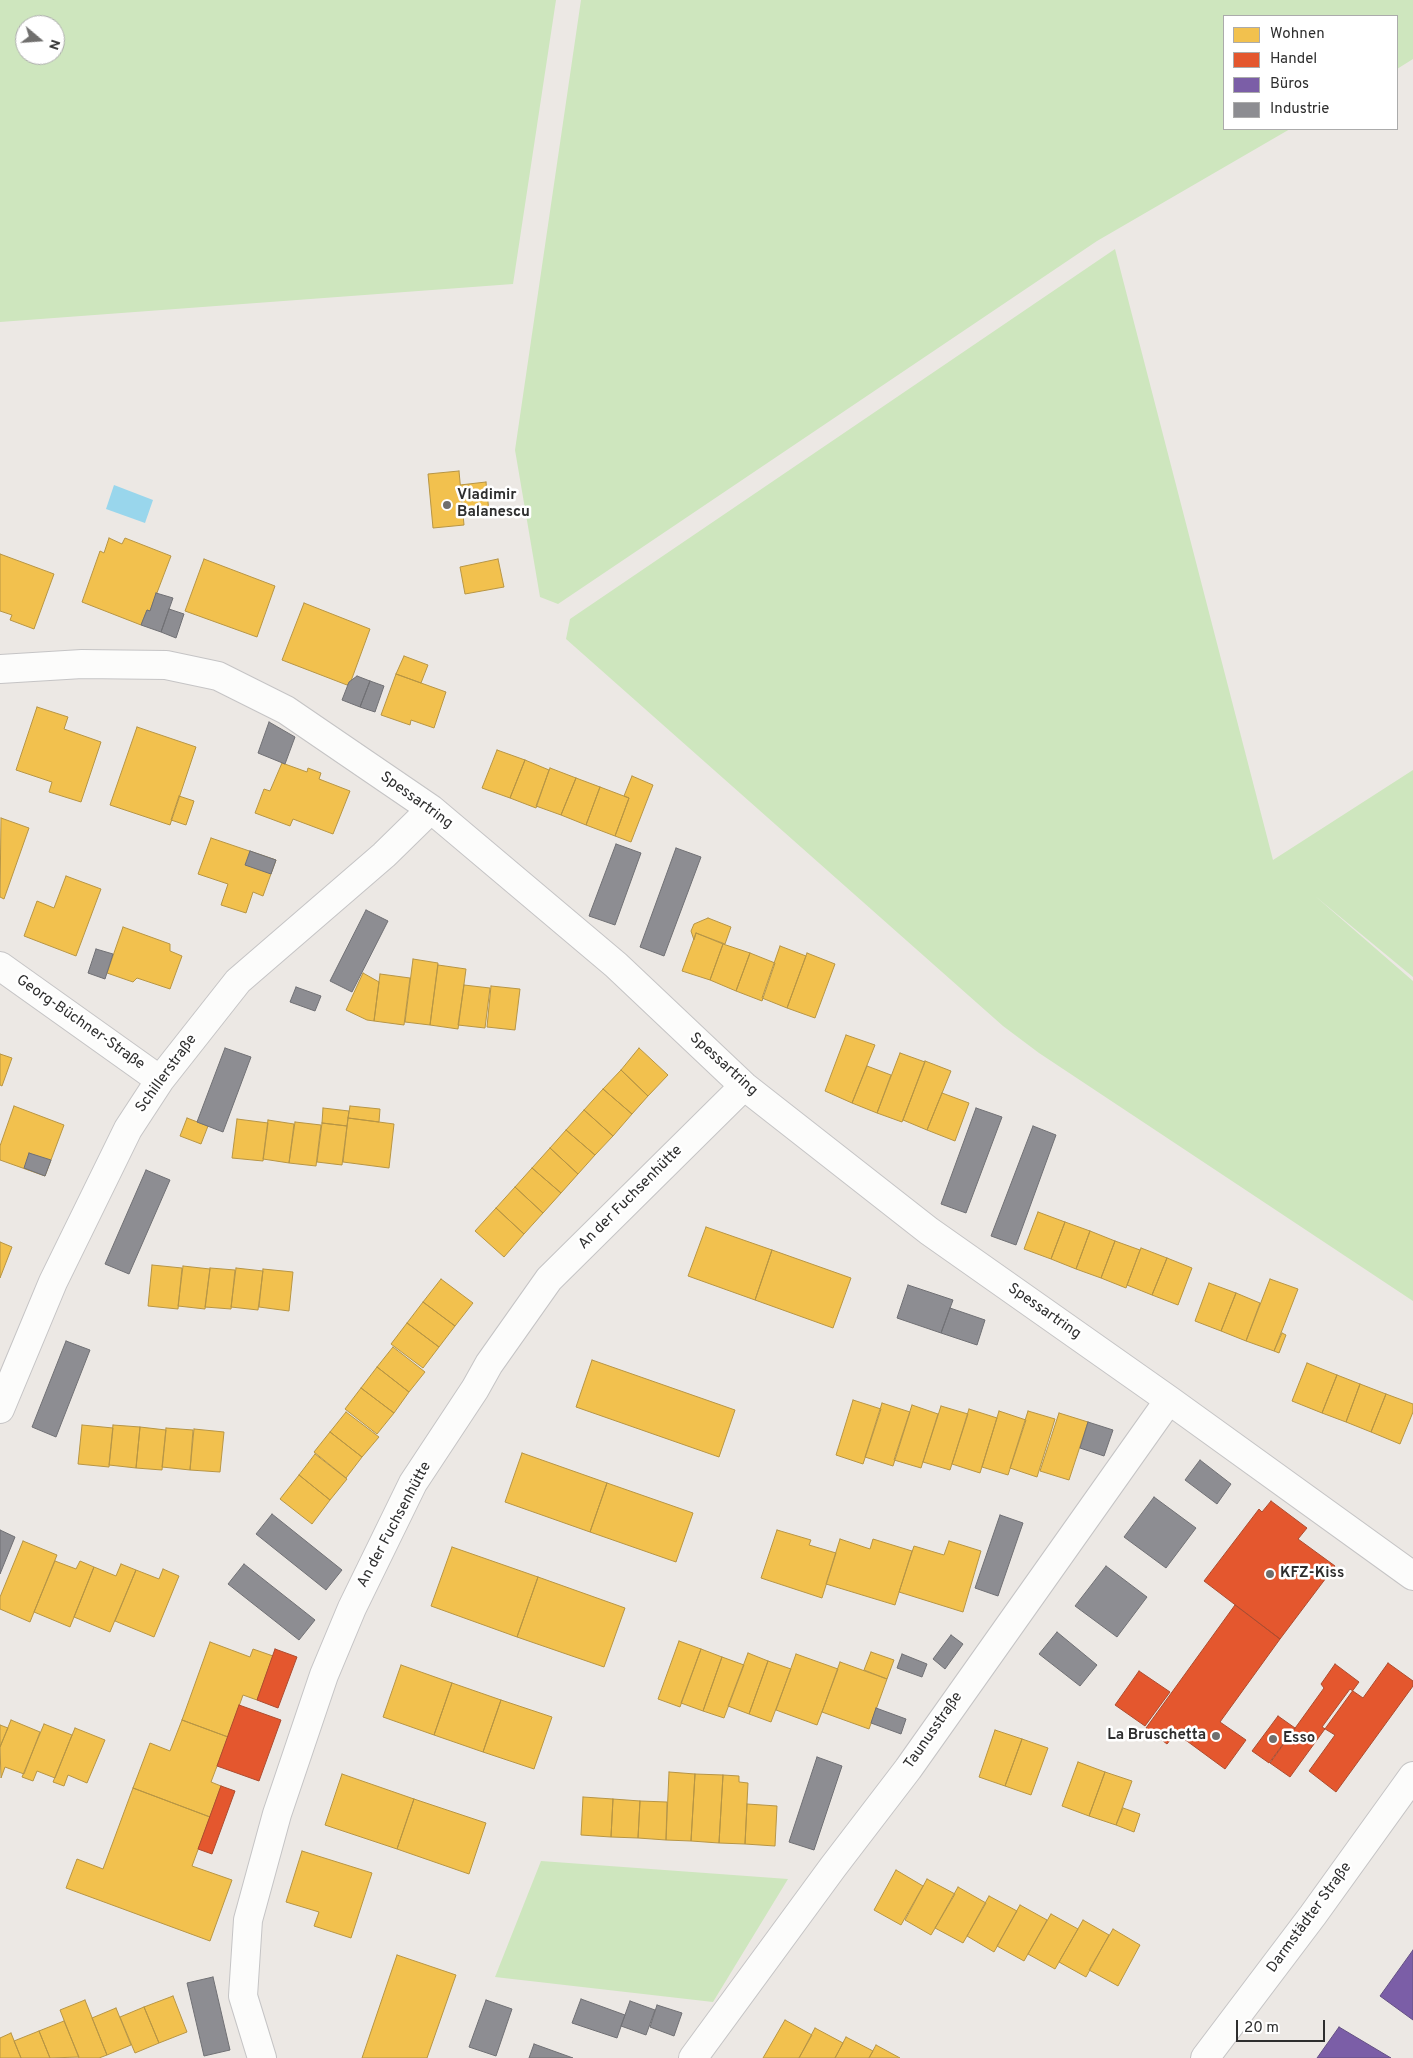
<!DOCTYPE html>
<meta charset="utf-8">
<style>
body{margin:0}
#map{position:relative;width:1413px;height:2058px;overflow:hidden;background:#ece8e4;font-family:Overpass,sans-serif}
canvas{display:block}
.legend{position:absolute;left:1223px;top:15px;width:175px;height:115px;box-sizing:border-box;background:#fff;border:1px solid #ababab;margin:0;padding:6px 9px;list-style:none;font-size:15px;color:#2e2e2e}
.legend li{display:flex;align-items:center;gap:10px;height:25px}
.legend b{width:25px;border:1px solid #ababab}
.north{position:absolute;left:15px;top:15px;width:50px;height:50px;box-sizing:border-box;background:#fff;border:1px solid #ababab;border-radius:50%;rotate:108deg;font-size:14px;font-weight:700;line-height:20px;text-align:center;color:#2e2e2e}
.north::after{content:'';display:block;margin:auto;width:18px;height:22px;background:#706f6e;clip-path:polygon(50% 0,100% 100%,50% 72%,0 100%)}
.scale{position:absolute;left:1236px;top:2020px;width:89px;height:22px;box-sizing:border-box;border:2px solid #2e2e2e;border-top:0;padding-left:6px;font-size:15px;line-height:18px;white-space:nowrap;color:#2e2e2e;-webkit-text-stroke:4px #fff;paint-order:stroke}
</style>
<div id="map">
<canvas width="1413" height="2058"></canvas>
<ul class="legend">
<li><b style="height:14px;background:#f2c14e"></b>Wohnen</li>
<li><b style="height:14px;background:#e4572e"></b>Handel</li>
<li><b style="height:14px;background:#7b5ea7"></b>Büros</li>
<li><b style="height:14px;background:#8d8d92"></b>Industrie</li>
</ul>
<div class="north">N</div>
<div class="scale">20 m</div>
</div>
<script>
const c = document.querySelector('canvas').getContext('2d');
c.lineJoin = 'round';
function fillPath(path, color) { c.fillStyle = color; c.fill(path, 'evenodd'); }
const toPath = rows => new Path2D(rows.map(r => 'M' + r).join(''));
function trace(path, color, width, dash) { c.strokeStyle = color; c.lineWidth = width; c.lineCap = dash ? 'butt' : 'round'; c.setLineDash(dash || []); c.stroke(path); }
function label(font, color, halo, rows, align = 'center') {
  c.font = font + ' Overpass,sans-serif'; c.lineWidth = 5; c.setLineDash([]); c.textBaseline = 'middle'; c.strokeStyle = halo; c.fillStyle = color; for (const [text, x, y, turn = 0] of rows) {
    c.save(); c.translate(x, y); c.rotate((+turn || 0) * Math.PI / 180); c.textAlign = isNaN(turn) ? turn : align; if (halo) c.strokeText(text, 0, 0); c.fillText(text, 0, 0); c.restore();
  }
}
fillPath(toPath([
 [0,0,556,0,513,284,0,322],
 [25,25,55,25,55,55,25,55],
 [581,0,1413,0,1413,59,1397,69,1397,16,1224,16,1224,129,1290,129,1097,241,558,604,540,597,515,450],
 [1115,249,1273,860,1413,770,1413,977,1315,896,1413,981,1413,1301,1039,1053,1003,1026,566,639,570,619],
 [541,1861,788,1879,713,2002,495,1977]
]), '#cee6be');
fillPath(toPath([
 [114,485,153,500,145,523,106,509]
]), '#99d6ec');
const homes = toPath([
 [459,471,464,525,433,528,428,474,459,471],
 [486,482,489,512,463,515,460,485,486,482],
 [109,538,122,544,125,538,171,556,150,611,147,610,141,625,82,602,100,551,104,553,109,538],
 [0,554,54,574,34,629,10,620,12,615,0,611,0,554],
 [204,559,275,586,257,637,185,611,204,559],
 [498,559,504,587,465,594,460,567,498,559],
 [304,603,370,629,351,681,347,685,282,660,304,603],
 [404,656,428,665,421,683,396,674,404,656],
 [396,674,446,692,434,728,411,720,410,725,381,715,396,674],
 [37,707,68,717,64,729,101,742,81,802,49,792,52,782,16,770,37,707],
 [137,727,196,747,170,825,110,805,137,727],
 [497,750,525,760,510,798,482,788,497,750],
 [525,760,549,770,536,808,510,798,525,760],
 [282,763,307,772,308,768,321,773,319,779,350,791,333,834,293,819,290,826,255,813,264,789,270,791,282,763],
 [550,768,576,778,561,815,536,806,550,768],
 [632,776,653,785,631,842,615,836,629,798,624,796,632,776],
 [576,778,600,787,586,825,561,815,576,778],
 [600,787,629,798,615,836,586,825,600,787],
 [179,796,194,801,186,825,171,820,179,796],
 [1,818,29,828,4,899,0,897,1,818],
 [211,838,276,860,263,896,253,892,246,913,221,905,228,884,198,874,211,838],
 [66,876,101,889,76,956,24,936,37,901,54,908,66,876],
 [708,918,731,927,725,944,696,933,694,940,691,931,694,924,708,918],
 [123,927,170,944,170,951,182,956,170,989,137,978,133,982,107,973,123,927],
 [696,933,723,944,710,980,682,971,696,933],
 [723,944,750,953,736,991,710,980,723,944],
 [780,946,806,956,787,1008,762,998,780,946],
 [750,953,775,963,762,1001,736,991,750,953],
 [807,953,835,964,815,1018,787,1008,807,953],
 [413,959,438,963,430,1025,405,1022,413,959],
 [438,965,466,969,458,1029,430,1025,438,965],
 [363,973,379,982,374,1021,367,1020,346,1010,363,973],
 [380,974,410,978,404,1025,374,1021,380,974],
 [464,985,490,988,485,1028,458,1025,464,985],
 [491,986,520,989,515,1030,487,1027,491,986],
 [846,1035,875,1045,852,1103,825,1091,846,1035],
 [639,1048,668,1075,648,1096,621,1070,639,1048],
 [900,1053,925,1062,902,1122,877,1113,900,1053],
 [0,1054,12,1058,2,1086,0,1085,0,1054],
 [925,1061,951,1071,927,1130,903,1120,925,1061],
 [867,1066,891,1075,877,1113,852,1103,867,1066],
 [621,1070,648,1096,632,1114,603,1089,621,1070],
 [603,1089,632,1114,613,1136,584,1110,603,1089],
 [942,1093,969,1103,955,1141,927,1130,942,1093],
 [14,1106,64,1125,45,1176,0,1160,0,1146,14,1106],
 [350,1106,380,1109,379,1122,348,1118,350,1106],
 [323,1108,349,1111,347,1126,322,1123,323,1108],
 [584,1110,613,1136,595,1155,566,1130,584,1110],
 [187,1118,208,1126,201,1144,180,1136,187,1118],
 [348,1118,394,1124,389,1168,343,1162,348,1118],
 [237,1119,268,1123,263,1161,232,1158,237,1119],
 [268,1120,294,1124,289,1163,263,1159,268,1120],
 [295,1122,321,1125,316,1166,289,1163,295,1122],
 [322,1123,347,1126,342,1165,317,1162,322,1123],
 [566,1130,595,1155,578,1174,550,1148,566,1130],
 [550,1148,578,1174,561,1193,532,1168,550,1148],
 [532,1168,561,1193,543,1213,515,1187,532,1168],
 [515,1187,543,1213,524,1234,496,1208,515,1187],
 [496,1208,524,1234,504,1257,475,1231,496,1208],
 [1038,1212,1065,1222,1051,1259,1024,1249,1038,1212],
 [1065,1222,1090,1231,1076,1269,1051,1259,1065,1222],
 [706,1227,772,1250,755,1300,688,1276,706,1227],
 [1090,1231,1115,1241,1101,1278,1076,1269,1090,1231],
 [1115,1241,1140,1250,1126,1288,1101,1278,1115,1241],
 [0,1242,12,1247,0,1278,0,1242],
 [1141,1248,1167,1258,1152,1295,1127,1285,1141,1248],
 [772,1250,851,1278,833,1328,755,1300,772,1250],
 [1167,1258,1192,1268,1178,1305,1152,1295,1167,1258],
 [152,1265,182,1268,178,1309,148,1306,152,1265],
 [183,1266,210,1269,205,1309,178,1306,183,1266],
 [210,1268,235,1270,231,1309,205,1307,210,1268],
 [236,1268,263,1271,258,1310,231,1307,236,1268],
 [263,1269,293,1272,289,1311,259,1307,263,1269],
 [441,1279,473,1303,455,1326,423,1302,441,1279],
 [1270,1279,1298,1289,1274,1351,1246,1341,1270,1279],
 [1209,1283,1236,1293,1221,1331,1195,1321,1209,1283],
 [1236,1293,1260,1303,1246,1341,1221,1331,1236,1293],
 [423,1302,455,1326,439,1347,407,1323,423,1302],
 [407,1323,439,1347,423,1368,391,1344,407,1323],
 [1282,1333,1286,1335,1279,1353,1274,1351,1282,1333],
 [393,1347,425,1372,409,1392,377,1367,393,1347],
 [592,1360,735,1410,719,1457,576,1407,592,1360],
 [1307,1363,1337,1375,1322,1413,1292,1401,1307,1363],
 [377,1367,409,1392,394,1413,361,1388,377,1367],
 [1337,1375,1360,1384,1346,1422,1322,1413,1337,1375],
 [1360,1384,1386,1394,1371,1432,1346,1422,1360,1384],
 [361,1388,394,1413,377,1434,345,1409,361,1388],
 [1386,1394,1413,1404,1413,1412,1400,1444,1371,1432,1386,1394],
 [853,1400,881,1409,863,1464,836,1455,853,1400],
 [882,1403,910,1412,893,1466,865,1457,882,1403],
 [912,1405,938,1414,921,1468,894,1460,912,1405],
 [941,1406,968,1414,950,1470,923,1462,941,1406],
 [969,1409,997,1418,980,1473,952,1464,969,1409],
 [999,1411,1026,1420,1008,1475,982,1467,999,1411],
 [1028,1411,1055,1419,1037,1477,1010,1468,1028,1411],
 [346,1412,379,1437,362,1457,330,1432,346,1412],
 [1059,1413,1088,1422,1069,1480,1040,1471,1059,1413],
 [82,1425,113,1428,109,1467,78,1464,82,1425],
 [113,1425,140,1427,136,1468,109,1465,113,1425],
 [140,1427,166,1430,162,1470,136,1468,140,1427],
 [166,1428,193,1430,190,1470,162,1467,166,1428],
 [194,1429,224,1432,220,1472,190,1470,194,1429],
 [330,1432,362,1457,346,1478,314,1452,330,1432],
 [522,1453,607,1483,590,1532,505,1502,522,1453],
 [315,1454,347,1479,330,1500,299,1475,315,1454],
 [299,1475,330,1500,312,1524,280,1499,299,1475],
 [607,1483,693,1513,676,1562,590,1532,607,1483],
 [777,1530,811,1540,809,1545,836,1553,822,1598,761,1578,777,1530],
 [840,1539,870,1549,873,1539,912,1551,895,1605,826,1584,840,1539],
 [23,1541,57,1555,30,1622,0,1609,0,1597,23,1541],
 [949,1541,981,1551,963,1612,899,1592,914,1546,944,1555,949,1541],
 [452,1547,538,1577,517,1637,431,1606,452,1547],
 [55,1561,76,1569,80,1561,94,1567,70,1627,34,1612,55,1561],
 [121,1564,136,1570,110,1632,74,1617,94,1567,116,1576,121,1564],
 [163,1569,179,1576,154,1637,115,1621,136,1570,159,1579,163,1569],
 [538,1577,625,1608,604,1667,517,1637,538,1577],
 [679,1641,701,1649,680,1707,658,1699,679,1641],
 [210,1642,250,1657,253,1649,273,1656,257,1700,243,1695,228,1737,182,1720,210,1642],
 [701,1649,722,1657,703,1711,681,1703,701,1649],
 [871,1652,894,1660,887,1679,864,1670,871,1652],
 [748,1653,768,1661,749,1714,728,1706,748,1653],
 [796,1654,838,1669,817,1725,776,1710,796,1654],
 [722,1657,744,1665,724,1718,703,1711,722,1657],
 [768,1661,791,1669,771,1722,749,1714,768,1661],
 [840,1662,887,1679,869,1729,822,1712,840,1662],
 [401,1665,452,1683,434,1735,383,1717,401,1665],
 [452,1683,501,1700,483,1752,434,1735,452,1683],
 [501,1700,552,1717,534,1769,483,1752,501,1700],
 [11,1720,40,1732,24,1774,5,1767,1,1778,0,1747,11,1720],
 [182,1720,228,1737,211,1782,221,1786,210,1817,133,1788,150,1743,170,1751,182,1720],
 [44,1724,72,1735,55,1778,37,1771,33,1781,22,1777,44,1724],
 [0,1725,8,1728,0,1747,0,1725],
 [75,1728,105,1740,87,1783,68,1775,64,1786,53,1782,75,1728],
 [995,1730,1022,1739,1005,1786,979,1777,995,1730],
 [1022,1739,1048,1748,1031,1795,1005,1786,1022,1739],
 [1078,1762,1105,1772,1089,1816,1062,1806,1078,1762],
 [669,1772,695,1774,691,1841,666,1840,669,1772],
 [1105,1772,1132,1781,1116,1825,1089,1816,1105,1772],
 [342,1774,414,1799,397,1849,325,1825,342,1774],
 [695,1774,723,1775,719,1843,691,1841,695,1774],
 [723,1775,739,1776,739,1782,748,1783,745,1844,719,1843,723,1775],
 [133,1788,210,1817,192,1866,232,1880,210,1941,66,1888,77,1859,103,1869,133,1788],
 [583,1797,613,1799,611,1837,581,1835,583,1797],
 [414,1799,486,1823,469,1874,397,1849,414,1799],
 [613,1799,640,1801,638,1838,611,1837,613,1799],
 [640,1801,667,1802,666,1840,638,1838,640,1801],
 [747,1804,777,1806,775,1846,745,1844,747,1804],
 [1123,1808,1140,1814,1134,1832,1116,1825,1123,1808],
 [302,1851,372,1873,351,1938,314,1926,319,1912,286,1902,302,1851],
 [896,1870,923,1886,901,1925,874,1910,896,1870],
 [927,1879,955,1894,931,1935,905,1920,927,1879],
 [958,1887,986,1903,963,1943,935,1928,958,1887],
 [989,1896,1017,1911,994,1952,967,1936,989,1896],
 [1020,1905,1047,1920,1024,1961,997,1946,1020,1905],
 [1051,1914,1078,1929,1055,1969,1028,1954,1051,1914],
 [1083,1920,1109,1935,1086,1977,1059,1962,1083,1920],
 [1113,1929,1140,1945,1118,1986,1089,1970,1113,1929],
 [397,1955,456,1975,427,2058,362,2058,397,1955],
 [173,1996,187,2032,159,2043,144,2007,173,1996],
 [85,2000,107,2055,99,2058,79,2058,60,2010,85,2000],
 [144,2007,159,2043,135,2053,120,2017,144,2007],
 [116,2008,131,2045,107,2055,92,2018,116,2008],
 [785,2020,812,2035,799,2058,763,2058,785,2020],
 [64,2021,79,2057,50,2058,39,2031,64,2021],
 [815,2028,843,2043,835,2058,799,2058,815,2028],
 [39,2031,50,2058,21,2058,14,2041,39,2031],
 [11,2033,21,2058,0,2058,0,2038,11,2033],
 [846,2037,873,2051,869,2058,835,2058,846,2037],
 [876,2045,900,2058,869,2058,876,2045]
]);
fillPath(homes, '#f2c14e');
trace(homes, '#b79544', 1);
const shops = toPath([
 [1271,1501,1307,1528,1298,1539,1335,1566,1280,1639,1204,1581,1259,1509,1262,1512,1271,1501],
 [1235,1605,1280,1639,1220,1722,1246,1740,1225,1769,1176,1733,1167,1744,1146,1728,1235,1605],
 [275,1649,297,1657,278,1708,257,1700,275,1649],
 [1388,1663,1413,1681,1413,1686,1336,1792,1309,1771,1335,1735,1322,1727,1350,1689,1363,1698,1388,1663],
 [1335,1664,1359,1682,1290,1777,1270,1763,1324,1688,1321,1684,1335,1664],
 [1139,1671,1170,1692,1145,1726,1115,1705,1139,1671],
 [239,1705,281,1720,259,1781,217,1766,239,1705],
 [1278,1716,1295,1728,1269,1763,1252,1751,1278,1716],
 [221,1786,235,1791,212,1854,198,1849,221,1786]
]);
fillPath(shops, '#e4572e');
trace(shops, '#ad4b2e', 1);
const offices = toPath([
 [1413,1950,1413,2020,1380,1996,1413,1950],
 [1339,2027,1391,2058,1317,2058,1339,2027]
]);
fillPath(offices, '#7b5ea7');
trace(offices, '#645083', 1);
const industry = toPath([
 [156,593,173,598,161,632,141,625,147,610,150,611,156,593],
 [169,609,184,614,176,638,161,632,169,609],
 [357,676,370,681,360,707,342,700,349,682,357,676],
 [370,681,384,686,375,712,360,707,370,681],
 [269,722,295,737,285,764,258,753,269,722],
 [616,844,641,853,615,925,589,916,616,844],
 [676,848,701,857,664,956,640,947,676,848],
 [250,851,276,860,271,874,245,865,250,851],
 [366,910,388,921,352,992,330,981,366,910],
 [96,949,113,954,105,979,88,973,96,949],
 [296,987,321,996,315,1011,290,1002,296,987],
 [225,1048,251,1057,223,1132,197,1122,225,1048],
 [976,1108,1002,1117,966,1213,941,1204,976,1108],
 [1033,1126,1056,1135,1016,1245,991,1236,1033,1126],
 [29,1153,51,1160,45,1176,24,1168,29,1153],
 [146,1170,170,1180,129,1274,105,1264,146,1170],
 [908,1285,953,1300,941,1333,897,1318,908,1285],
 [950,1308,985,1320,977,1345,941,1333,950,1308],
 [66,1341,90,1350,56,1437,32,1427,66,1341],
 [1088,1422,1113,1430,1104,1456,1080,1448,1088,1422],
 [1200,1460,1231,1484,1217,1504,1185,1480,1200,1460],
 [1154,1497,1196,1528,1166,1568,1124,1537,1154,1497],
 [272,1514,342,1570,326,1590,256,1534,272,1514],
 [1000,1515,1023,1523,998,1596,975,1588,1000,1515],
 [0,1530,15,1537,0,1574,0,1530],
 [244,1564,315,1620,299,1640,228,1584,244,1564],
 [1106,1566,1147,1597,1117,1637,1075,1606,1106,1566],
 [1057,1632,1097,1665,1080,1686,1039,1654,1057,1632],
 [951,1635,963,1644,945,1669,933,1659,951,1635],
 [902,1654,927,1664,922,1677,897,1668,902,1654],
 [876,1708,906,1719,901,1734,871,1723,876,1708],
 [817,1757,842,1766,814,1850,789,1842,817,1757],
 [213,1977,230,2050,204,2056,187,1983,213,1977],
 [581,1999,625,2015,617,2038,572,2023,581,1999],
 [486,2000,512,2009,496,2056,469,2047,486,2000],
 [630,2001,655,2010,646,2035,621,2026,630,2001],
 [657,2005,682,2013,674,2036,650,2027,657,2005],
 [534,2044,573,2058,529,2058,534,2044]
]);
fillPath(industry, '#8d8d92');
trace(industry, '#707074', 1);
const minor = toPath([
 [0,669,82,664,166,665,218,676,286,710,431,809,616,965,744,1086,929,1231,1169,1400,1413,1576],
 [0,966,160,1080],
 [0,1409,53,1282,128,1129,160,1080,238,981,384,855,431,809],
 [262,2058,243,1996,248,1920,277,1814,324,1675,352,1608,413,1483,475,1389,489,1364,549,1279,744,1086],
 [693,2058,833,1867,908,1769,1169,1400]
]);
const secondary = toPath([
 [1205,2058,1313,1915,1413,1776]
]);
trace(minor, '#c5c4c5', 30);
trace(secondary, '#c5c4c5', 30);
trace(minor, '#fcfcfb', 28);
trace(secondary, '#fcfcfb', 28);
for (const [x, y, r, color] of [
 [447,505,5,"#706f6e"],
 [1270,1574,5,"#706f6e"],
 [1216,1736,5,"#706f6e"],
 [1273,1739,5,"#706f6e"]
]) { const dot = new Path2D(); dot.arc(x, y, r, 0, 2 * Math.PI); c.fillStyle = color; c.fill(dot); trace(dot, '#fff', 2); }
label('bold 15px', '#2e2e2e', '#fff', [
 ["Vladimir",457,496],
 ["Balanescu",457,513],
 ["KFZ-Kiss",1280,1574],
 ["La Bruschetta",1206,1736,"right"],
 ["Esso",1283,1739]
], 'left');
label('15px', '#2e2e2e', '#fff', [
 ["Spessartring",416,801,36],
 ["Georg-Büchner-Straße",80,1023,35],
 ["Spessartring",723,1065,42],
 ["Schillerstraße",167,1074,-54],
 ["An der Fuchsenhütte",631,1198,-45],
 ["Spessartring",1044,1312,35],
 ["An der Fuchsenhütte",395,1525,-62],
 ["Taunusstraße",934,1731,-55],
 ["Darmstädter Straße",1310,1918,-54]
]);
</script>
